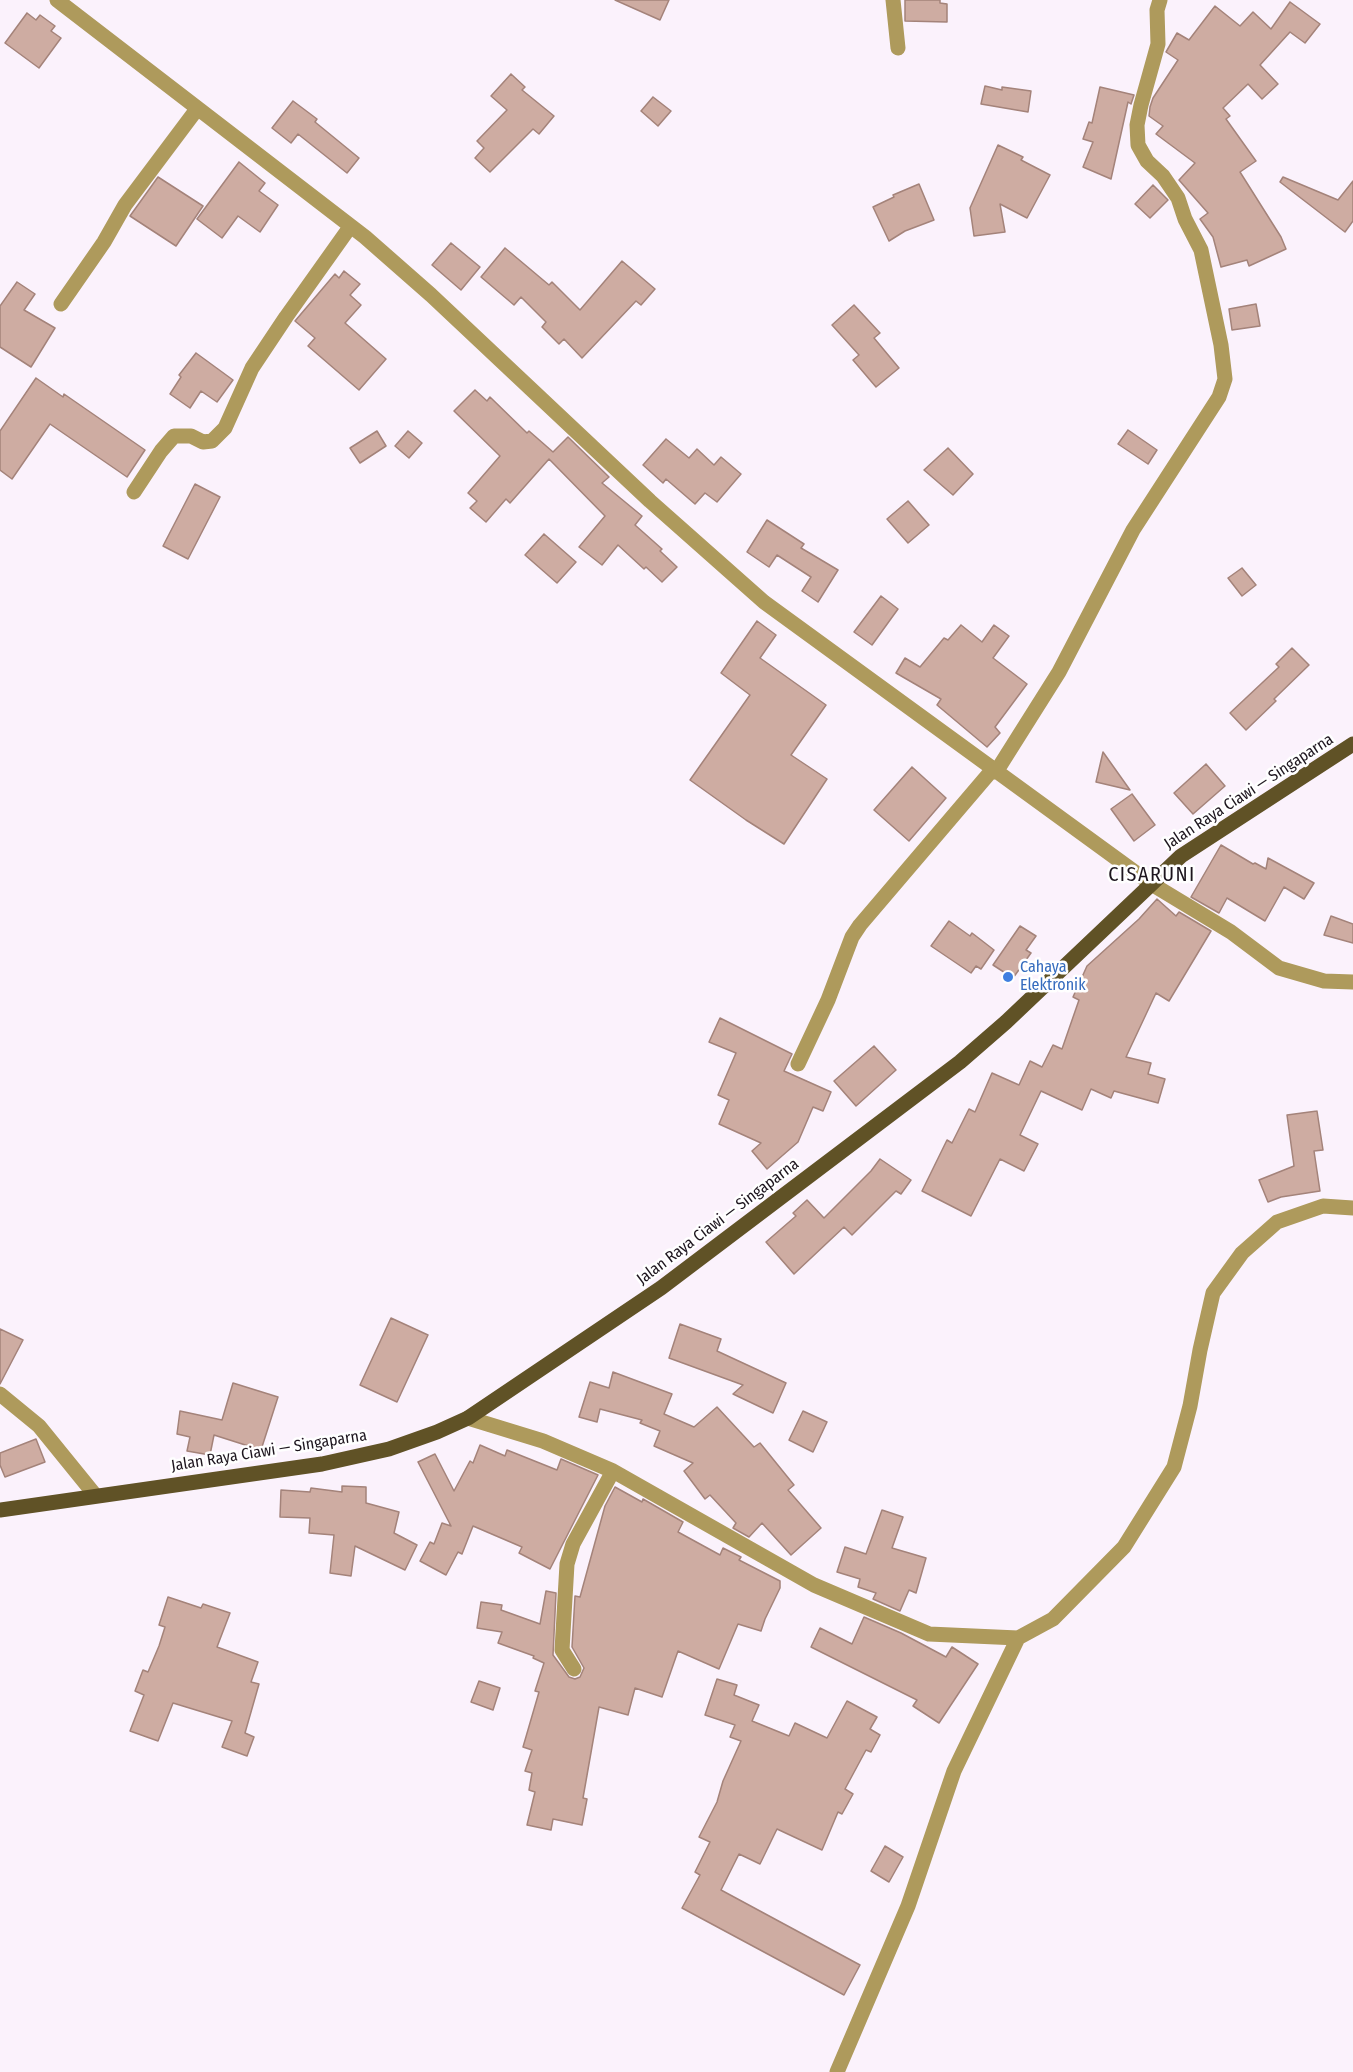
<!DOCTYPE html>
<meta charset="utf-8">
<style>
body{margin:0}
canvas{display:block;background:#fbf2fc}
</style>
<canvas width="1353" height="2072"></canvas>
<script>
const c = document.querySelector('canvas').getContext('2d');
c.lineJoin = 'round';
function fillPath(path, color) { c.fillStyle = color; c.fill(path, 'evenodd'); }
const toPath = rows => new Path2D(rows.map(r => 'M' + r).join(''));
function trace(path, color, width, dash) { c.strokeStyle = color; c.lineWidth = width; c.lineCap = dash ? 'butt' : 'round'; c.setLineDash(dash || []); c.stroke(path); }
function label(font, color, halo, rows, align = 'center') {
  c.font = font + ' "Fira Sans Condensed",sans-serif'; c.lineWidth = 5; c.setLineDash([]); c.textBaseline = 'middle'; c.strokeStyle = halo; c.fillStyle = color; for (const [text, x, y, turn = 0] of rows) {
    c.save(); c.translate(x, y); c.rotate((+turn || 0) * Math.PI / 180); c.textAlign = isNaN(turn) ? turn : align; if (halo) c.strokeText(text, 0, 0); c.fillText(text, 0, 0); c.restore();
  }
}
const building = toPath([
 [615,0,669,0,660,20,615,0],
 [905,0,940,0,940,3,947,4,947,22,905,21,905,0],
 [1290,2,1320,24,1305,43,1290,32,1260,65,1278,84,1262,99,1248,84,1223,108,1230,116,1226,119,1256,161,1240,172,1281,237,1286,249,1249,266,1247,260,1221,267,1213,237,1200,219,1208,213,1179,180,1195,163,1156,134,1163,126,1149,116,1150,107,1153,98,1178,60,1166,52,1177,33,1189,40,1215,6,1240,26,1253,12,1271,29,1290,2],
 [27,13,36,20,40,15,55,26,51,31,61,38,39,68,5,43,27,13],
 [511,74,525,87,522,90,554,116,539,134,533,129,490,172,475,158,484,148,477,141,507,110,491,96,511,74],
 [985,86,1002,90,1002,87,1031,91,1028,112,981,104,985,86],
 [1100,87,1134,95,1131,104,1128,102,1111,179,1083,167,1093,142,1083,139,1089,122,1092,123,1100,87],
 [653,97,671,111,658,126,641,111,653,97],
 [293,101,317,119,315,122,359,158,347,173,298,134,291,143,272,128,293,101],
 [998,145,1023,157,1021,160,1050,175,1027,218,1000,204,1005,232,974,236,970,208,998,145],
 [239,162,265,183,259,191,278,205,260,232,238,216,222,238,197,219,239,162],
 [158,177,203,206,176,246,130,216,158,177],
 [1283,177,1338,200,1353,181,1353,221,1345,232,1280,182,1283,177],
 [919,184,934,220,905,231,889,241,873,207,894,197,893,195,919,184],
 [1153,185,1168,200,1150,218,1135,204,1153,185],
 [451,243,480,267,461,290,432,265,451,243],
 [505,248,549,285,552,282,580,310,622,261,655,289,641,305,636,301,582,358,564,339,559,344,542,327,546,322,521,297,514,305,481,277,505,248],
 [344,271,360,284,350,295,361,305,345,323,386,359,359,390,308,346,315,338,295,321,335,274,339,278,344,271],
 [17,282,35,294,24,310,55,328,31,367,0,347,0,306,17,282],
 [1256,304,1260,326,1232,330,1229,309,1256,304],
 [854,305,880,333,874,338,899,368,876,387,853,360,859,355,832,325,854,305],
 [196,353,233,380,217,402,201,391,190,408,170,394,181,377,179,375,196,353],
 [36,378,63,397,64,394,145,450,127,477,50,424,12,479,0,470,0,431,36,378],
 [475,390,487,401,490,397,527,433,529,431,553,452,568,437,609,477,602,483,642,516,635,525,662,549,660,551,677,567,662,582,646,567,644,569,618,545,602,565,579,547,605,516,549,459,510,503,506,499,486,522,470,508,477,501,468,493,500,456,454,411,475,390],
 [1128,430,1157,450,1148,464,1118,444,1128,430],
 [377,431,386,446,360,463,350,448,377,431],
 [408,431,422,443,409,458,395,446,408,431],
 [666,439,689,458,697,449,714,465,721,457,741,474,717,502,705,493,695,504,666,479,663,483,643,465,666,439],
 [948,448,973,474,953,495,924,470,948,448],
 [195,484,220,497,188,559,163,546,195,484],
 [908,501,929,525,908,543,887,519,908,501],
 [767,520,804,544,801,548,838,570,818,602,802,591,811,577,777,555,769,567,747,552,767,520],
 [544,534,576,562,557,583,525,555,544,534],
 [1242,568,1256,585,1242,596,1228,578,1242,568],
 [881,596,898,609,872,645,854,632,881,596],
 [757,621,776,635,760,658,826,705,791,755,827,779,784,844,746,820,690,780,750,695,721,673,757,621],
 [961,625,982,642,994,625,1009,636,993,658,1027,684,995,727,1000,733,987,747,937,705,941,699,896,673,905,658,920,667,944,638,948,640,961,625],
 [1292,648,1309,665,1274,699,1276,701,1246,730,1230,713,1279,667,1276,664,1292,648],
 [1103,752,1130,790,1096,782,1103,752],
 [1206,764,1225,786,1193,814,1174,793,1206,764],
 [912,767,946,798,909,841,874,810,912,767],
 [1132,794,1155,825,1134,841,1111,809,1132,794],
 [1221,845,1253,864,1255,863,1266,869,1268,858,1314,883,1304,899,1284,887,1265,921,1227,898,1219,913,1191,897,1221,845],
 [1157,899,1176,916,1179,912,1211,931,1169,1001,1156,993,1126,1057,1151,1063,1148,1074,1165,1079,1158,1103,1114,1091,1111,1098,1091,1089,1082,1110,1041,1091,1020,1135,1038,1144,1024,1171,1000,1159,971,1216,922,1191,947,1140,952,1143,969,1109,975,1112,992,1073,1019,1085,1030,1061,1042,1067,1053,1045,1062,1049,1079,1000,1073,997,1087,966,1139,919,1157,899],
 [1331,916,1353,924,1353,943,1324,935,1331,916],
 [949,921,970,936,972,933,994,950,981,969,976,966,971,973,931,946,949,921],
 [1020,926,1036,936,1026,950,1031,953,1013,978,993,965,1020,926],
 [720,1018,792,1054,784,1071,831,1092,823,1111,813,1107,798,1142,767,1169,752,1151,761,1143,719,1124,729,1100,718,1095,736,1053,709,1042,720,1018],
 [874,1046,896,1070,856,1106,834,1081,874,1046],
 [1317,1111,1323,1150,1314,1151,1320,1191,1281,1197,1268,1202,1259,1180,1294,1166,1287,1115,1317,1111],
 [880,1159,911,1180,901,1194,896,1191,852,1235,844,1227,794,1274,766,1242,796,1216,793,1213,807,1200,824,1218,871,1171,880,1159],
 [391,1318,428,1335,397,1402,360,1385,391,1318],
 [680,1324,721,1339,717,1351,786,1383,773,1413,733,1394,743,1385,669,1358,680,1324],
 [0,1329,23,1340,0,1384,0,1329],
 [613,1372,672,1394,664,1414,694,1427,717,1407,754,1447,760,1443,794,1485,788,1490,821,1528,791,1555,762,1523,749,1537,733,1528,736,1523,710,1495,705,1499,684,1471,693,1463,654,1446,660,1431,640,1423,642,1420,600,1409,597,1422,579,1417,590,1382,609,1388,613,1372],
 [233,1383,278,1397,261,1450,214,1435,210,1455,187,1451,190,1437,177,1434,180,1411,222,1420,233,1383],
 [803,1411,827,1422,813,1452,789,1440,803,1411],
 [36,1439,45,1462,5,1477,0,1465,0,1453,36,1439],
 [480,1445,505,1456,507,1450,557,1470,561,1459,598,1475,550,1569,519,1553,522,1547,473,1526,462,1554,458,1552,446,1575,420,1561,430,1542,434,1544,442,1523,451,1526,418,1462,435,1454,454,1491,470,1461,473,1463,480,1445],
 [342,1486,366,1487,366,1503,399,1512,394,1533,417,1545,405,1570,355,1546,351,1576,330,1573,334,1535,309,1533,310,1518,280,1517,281,1490,310,1492,311,1488,342,1492,342,1486],
 [615,1487,642,1502,643,1499,683,1522,678,1532,720,1555,723,1548,741,1557,739,1560,780,1581,780,1588,765,1619,761,1631,738,1624,719,1669,678,1651,662,1697,635,1688,628,1715,599,1707,583,1798,587,1799,582,1825,553,1819,551,1830,527,1825,535,1792,529,1790,532,1773,525,1771,532,1750,523,1747,539,1692,535,1691,544,1663,533,1658,534,1656,498,1643,502,1632,477,1628,481,1602,502,1605,501,1610,540,1624,546,1591,556,1593,553,1655,569,1677,575,1679,580,1677,584,1668,572,1647,575,1596,580,1597,605,1506,615,1487],
 [882,1510,903,1517,892,1548,926,1558,916,1593,909,1590,900,1611,873,1599,876,1593,858,1587,860,1579,837,1572,845,1547,866,1554,882,1510],
 [168,1597,201,1608,203,1604,230,1613,217,1647,258,1662,251,1682,259,1684,245,1733,254,1737,247,1756,222,1747,232,1721,173,1703,158,1741,130,1731,144,1695,135,1691,143,1670,148,1672,159,1646,165,1627,159,1625,168,1597],
 [864,1617,901,1633,946,1657,952,1647,978,1664,939,1723,913,1706,917,1700,811,1647,820,1628,852,1644,864,1617],
 [717,1679,737,1685,734,1695,759,1705,752,1721,789,1736,795,1723,827,1738,847,1701,877,1717,870,1729,880,1735,871,1752,866,1750,845,1789,853,1794,842,1814,838,1812,822,1850,777,1829,760,1864,739,1854,721,1890,860,1965,844,1995,682,1908,700,1875,695,1872,710,1842,699,1837,717,1802,723,1781,741,1741,730,1737,735,1725,705,1715,717,1679],
 [479,1681,500,1688,493,1710,471,1702,479,1681],
 [885,1846,903,1857,889,1882,871,1871,885,1846]
]);
fillPath(building, '#ceaca2');
trace(building, '#a4837a', 1.5);
trace(toPath([
 [57,0,365,237,431,295,650,501,764,602,1150,883,1231,932,1279,968,1324,981,1353,982],
 [893,0,898,48],
 [61,304,104,242,125,205,197,109],
 [134,492,161,451,174,436,191,436,203,442,212,441,225,428,252,368,286,317,350,227],
 [996,772,1059,672,1133,530,1219,397,1225,379,1221,345,1201,250,1185,219,1178,198,1163,176,1147,161,1138,145,1137,125,1141,105,1158,44,1157,10,1160,0],
 [798,1064,828,1000,852,937,860,925,993,769],
 [0,1394,39,1426,95,1495],
 [468,1418,543,1441,613,1471,814,1585,929,1634,1018,1638,1053,1619,1124,1547,1174,1467,1190,1406,1200,1350,1213,1293,1242,1253,1277,1222,1323,1206,1353,1208],
 [574,1669,562,1650,567,1564,573,1544,613,1471],
 [837,2072,908,1906,954,1771,1018,1638]
]), '#ae9a5c', 15);
trace(toPath([
 [0,1510,322,1464,389,1449,437,1432,468,1418,661,1288,960,1062,1006,1022,1181,856,1353,744]
]), '#605226', 15);
for (const [x, y, r, color] of [
 [1008,977,6,"#3f7fe0"]
]) { const dot = new Path2D(); dot.arc(x, y, r, 0, 2 * Math.PI); c.fillStyle = color; c.fill(dot); trace(dot, '#fff', 2); }
label('16px', '#1d151e', '#fff', [
 ["Jalan Raya Ciawi — Singaparna",1249,792,-33],
 ["Jalan Raya Ciawi — Singaparna",718,1222,-37],
 ["Jalan Raya Ciawi — Singaparna",269,1451,-9]
]);
label('16px', '#366cbe', '#fff', [
 ["Cahaya",1020,968],
 ["Elektronik",1020,986]
], 'left');
c.letterSpacing = '1.5px';
label('20px', '#1d151e', '#fff', [
 ["CISARUNI",1152,875]
]);
c.letterSpacing = '0px';
</script>
